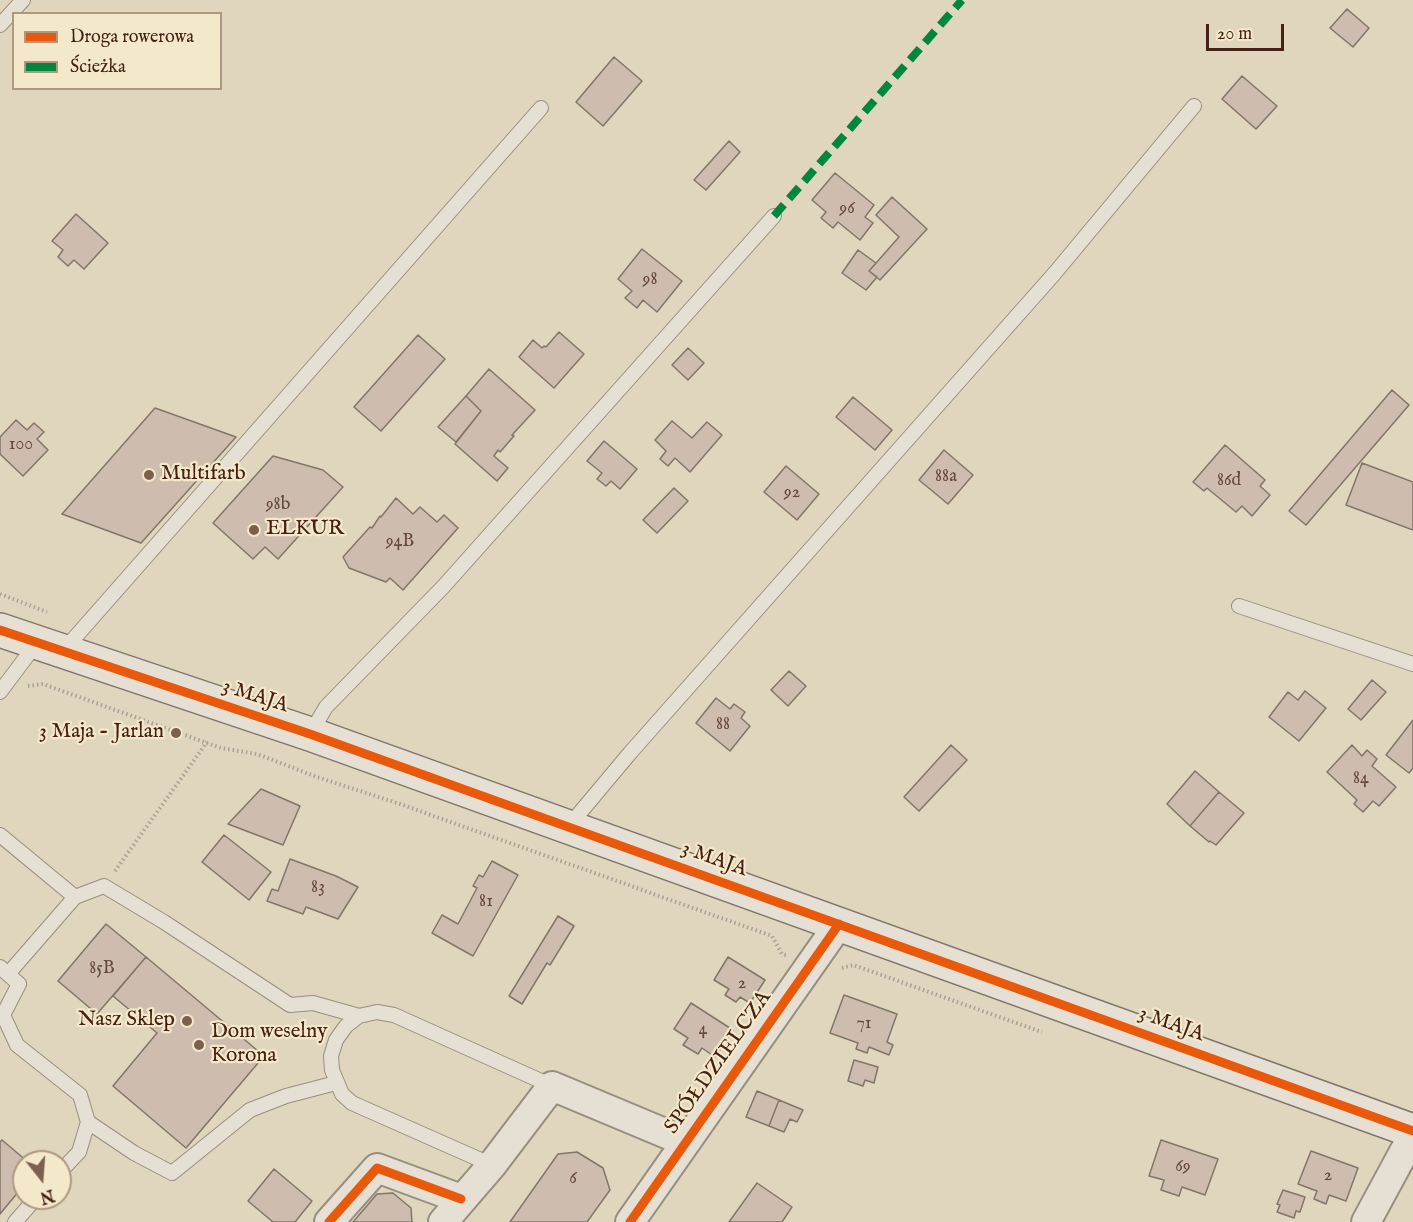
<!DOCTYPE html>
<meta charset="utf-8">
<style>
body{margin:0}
#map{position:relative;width:1413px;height:1222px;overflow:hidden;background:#e0d5bd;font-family:"IM FELL English",serif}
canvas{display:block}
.legend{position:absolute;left:12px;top:12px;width:210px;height:78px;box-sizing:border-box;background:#f4e8cb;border:2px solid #ae9882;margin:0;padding:8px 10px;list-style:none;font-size:18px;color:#442114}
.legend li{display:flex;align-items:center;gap:12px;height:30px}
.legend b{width:30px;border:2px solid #ae9882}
.north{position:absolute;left:12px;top:1150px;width:60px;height:60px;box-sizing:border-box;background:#f4e8cb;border:2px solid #ae9882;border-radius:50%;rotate:163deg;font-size:16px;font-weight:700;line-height:24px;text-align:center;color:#442114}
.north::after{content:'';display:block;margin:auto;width:21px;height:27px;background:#7b604f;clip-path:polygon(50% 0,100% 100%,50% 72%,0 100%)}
.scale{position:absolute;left:1206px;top:24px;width:78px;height:27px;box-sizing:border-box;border:3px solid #442114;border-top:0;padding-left:8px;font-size:18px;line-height:21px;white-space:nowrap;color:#442114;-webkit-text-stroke:4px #f4e8cb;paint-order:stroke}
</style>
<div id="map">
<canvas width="1413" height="1222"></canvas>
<ul class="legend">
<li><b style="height:8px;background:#e8590c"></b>Droga rowerowa</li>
<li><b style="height:8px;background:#00873e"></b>Ścieżka</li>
</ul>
<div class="north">N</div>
<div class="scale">20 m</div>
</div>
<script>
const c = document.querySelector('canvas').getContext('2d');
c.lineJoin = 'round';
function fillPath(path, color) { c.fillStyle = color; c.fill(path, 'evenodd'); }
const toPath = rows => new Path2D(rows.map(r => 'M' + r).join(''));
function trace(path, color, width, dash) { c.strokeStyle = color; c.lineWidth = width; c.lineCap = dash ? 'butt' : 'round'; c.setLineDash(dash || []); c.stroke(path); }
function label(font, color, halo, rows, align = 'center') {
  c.font = font + ' "IM FELL English",serif'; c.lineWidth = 4.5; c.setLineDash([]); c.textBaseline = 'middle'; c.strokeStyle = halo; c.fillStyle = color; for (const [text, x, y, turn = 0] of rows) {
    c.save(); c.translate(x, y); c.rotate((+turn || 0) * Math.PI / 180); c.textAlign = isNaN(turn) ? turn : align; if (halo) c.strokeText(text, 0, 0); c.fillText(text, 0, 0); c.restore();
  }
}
const building = toPath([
 [1347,9,1369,28,1353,47,1330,28,1347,9],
 [614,57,642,81,603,126,576,102,614,57],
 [1242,76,1277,106,1256,129,1222,99,1242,76],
 [729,141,740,152,706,190,694,180,729,141],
 [835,173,874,205,865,217,873,223,860,240,838,222,833,228,821,218,826,212,812,200,835,173],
 [892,197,927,229,880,280,869,271,899,237,876,215,892,197],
 [76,214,108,243,84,269,74,260,68,266,58,257,63,250,52,241,76,214],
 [642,249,682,281,657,312,643,300,637,308,625,298,632,291,618,279,642,249],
 [858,250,876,263,869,271,877,277,866,290,842,273,858,250],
 [559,332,584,354,554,388,519,357,533,340,542,348,544,346,546,347,559,332],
 [418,335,445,359,381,431,354,407,418,335],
 [688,348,704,363,688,380,672,365,688,348],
 [489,369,535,410,512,435,514,436,500,452,498,450,494,456,508,468,497,481,455,444,481,411,466,396,489,369],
 [1392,390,1409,405,1306,525,1289,511,1392,390],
 [466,396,481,411,456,442,438,427,466,396],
 [853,397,892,430,875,450,836,417,853,397],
 [155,408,236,437,141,543,62,514,155,408],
 [16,420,27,430,34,423,44,432,37,439,48,450,23,476,0,454,0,437,16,420],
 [672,421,692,438,707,422,722,435,690,472,675,458,668,466,660,459,666,451,655,440,672,421],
 [604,441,637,469,620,489,611,481,606,486,597,479,602,473,587,461,604,441],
 [1225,445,1265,480,1260,486,1270,495,1252,516,1242,506,1236,512,1207,488,1204,491,1193,482,1225,445],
 [944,450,973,475,948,504,919,480,944,450],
 [273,456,323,470,343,487,278,559,265,547,253,559,213,523,273,456],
 [1362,463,1413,482,1413,530,1346,505,1362,463],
 [786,466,819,494,797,520,764,492,786,466],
 [674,488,688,501,657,533,643,520,674,488],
 [396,498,413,514,420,507,437,522,444,515,458,528,403,590,390,578,386,582,349,568,343,557,370,527,372,528,380,516,381,517,396,498],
 [789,671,806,686,788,706,771,690,789,671],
 [1372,680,1386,692,1361,720,1348,709,1372,680],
 [1305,691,1326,708,1299,741,1269,717,1288,692,1298,700,1305,691],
 [716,698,730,709,734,704,745,712,741,718,750,726,730,751,696,723,716,698],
 [1413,720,1413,768,1409,773,1386,755,1413,720],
 [951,745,967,760,919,811,904,797,951,745],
 [1352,745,1362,756,1367,750,1377,759,1372,766,1396,787,1379,806,1373,801,1363,812,1354,804,1357,800,1327,772,1352,745],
 [1195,771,1219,792,1190,826,1167,804,1195,771],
 [261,789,300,806,283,845,228,824,261,789],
 [1219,792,1244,813,1216,845,1210,841,1209,842,1190,826,1219,792],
 [224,835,271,872,249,900,202,862,224,835],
 [290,859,336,876,358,887,338,919,306,907,303,914,267,901,272,889,278,891,290,859],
 [492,861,518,875,473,956,432,933,442,915,458,924,477,888,473,886,479,875,483,877,492,861],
 [558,916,574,926,550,965,547,963,522,1004,509,996,558,916],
 [106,924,146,957,97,1014,58,981,106,924],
 [146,957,264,1056,186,1148,113,1086,157,1033,113,996,146,957],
 [728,957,765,980,750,1003,740,997,736,1002,725,995,729,989,714,980,728,957],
 [844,995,897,1014,887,1042,893,1045,889,1055,869,1047,867,1053,856,1049,858,1043,830,1033,844,995],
 [691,1003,733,1030,715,1057,702,1048,698,1054,683,1045,688,1038,674,1029,691,1003],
 [854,1060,878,1067,874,1083,865,1080,863,1086,848,1081,854,1060],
 [757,1091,779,1100,769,1126,746,1117,757,1091],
 [779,1100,803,1110,797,1122,790,1119,784,1132,769,1126,779,1100],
 [2,1140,28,1162,24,1162,24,1185,0,1214,0,1142,2,1140],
 [1161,1140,1218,1159,1205,1195,1182,1187,1179,1196,1161,1190,1164,1180,1149,1176,1161,1140],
 [1311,1151,1358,1168,1346,1201,1329,1195,1326,1204,1314,1199,1317,1191,1298,1184,1311,1151],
 [577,1152,603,1168,610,1190,587,1222,510,1222,558,1154,577,1152],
 [274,1169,312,1201,295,1222,273,1222,248,1201,274,1169],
 [757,1183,792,1207,782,1222,729,1222,757,1183],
 [1283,1190,1305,1197,1300,1212,1296,1211,1294,1218,1277,1212,1280,1205,1277,1204,1283,1190],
 [393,1193,411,1208,412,1222,353,1222,377,1194,393,1193]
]);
fillPath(building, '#cebdae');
trace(building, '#817669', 1.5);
const lane = toPath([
 [0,25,23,0],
 [1239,606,1413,664],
 [63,651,541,108],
 [0,692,36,644],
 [310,734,326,707,443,587,774,216],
 [568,827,630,753,1054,274,1194,106],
 [0,835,75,897,8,974],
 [75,897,104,886,164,922,290,1005,313,1003,359,1016,377,1012,394,1015,552,1086],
 [0,967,19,984,3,1015,17,1045,80,1095,88,1122,79,1152,60,1172],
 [359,1016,346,1026,336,1040,331,1056,332,1070,342,1094,352,1103,492,1165],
 [88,1122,134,1153,172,1173,250,1110,286,1096,336,1083],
 [15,1222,36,1198]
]);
const street = toPath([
 [329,1222,377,1168,461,1199],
 [443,1222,492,1165,552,1086,686,1142],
 [630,1222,839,924],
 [1366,1222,1413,1135]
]);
const secondary = toPath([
 [0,630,310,734,1413,1131]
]);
trace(lane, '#988e7f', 16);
trace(street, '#988e7f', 32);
trace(secondary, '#817669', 36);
trace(toPath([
 [0,594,47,612],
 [28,686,43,684,221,748,257,754,317,777,400,804,772,936,782,954,786,955],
 [115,871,207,742],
 [842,968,853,965,1042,1032]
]), '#aaa197', 4, [1.5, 3]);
trace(lane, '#e6e0d4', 14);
trace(street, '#e6e0d4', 28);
trace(secondary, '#e6e0d4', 33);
trace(toPath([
 [774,216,962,0]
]), '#00873e', 8, [15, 8]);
trace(toPath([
 [0,630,310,734,1413,1131],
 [329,1222,377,1168,461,1199],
 [630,1222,839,924]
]), '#e8590c', 9);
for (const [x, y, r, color] of [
 [149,475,6,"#7b604f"],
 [254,530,6,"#7b604f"],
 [176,733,6,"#7b604f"],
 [187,1021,6,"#7b604f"],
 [199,1045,6,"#7b604f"]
]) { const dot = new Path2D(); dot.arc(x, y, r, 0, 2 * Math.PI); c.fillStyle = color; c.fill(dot); trace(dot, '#f4e8cb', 2); }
label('18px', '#66483a', null, [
 ["96",847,209],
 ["98",650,280],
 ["100",21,445],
 ["88a",946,477],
 ["86d",1229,481],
 ["92",792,493],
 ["98b",278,505],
 ["94B",400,542],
 ["88",723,725],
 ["84",1361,779],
 ["83",318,888],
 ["81",486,902],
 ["85B",102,969],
 ["2",742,984],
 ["71",864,1024],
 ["4",703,1030],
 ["69",1183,1167],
 ["2",1328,1176],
 ["6",573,1179]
]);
label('21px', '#442114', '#f4e8cb', [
 ["Multifarb",161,475],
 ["ELKUR",266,530],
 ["3 Maja - Jarlan",164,733,"right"],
 ["Nasz Sklep",175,1021,"right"],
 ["Dom weselny",211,1033],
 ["Korona",211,1057]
], 'left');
label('21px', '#442114', '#f4e8cb', [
 ["3 MAJA",255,697,18],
 ["3 MAJA",714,860,20],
 ["3 MAJA",1171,1025,20],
 ["SPÓŁDZIELCZA",719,1063,-55]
]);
</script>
